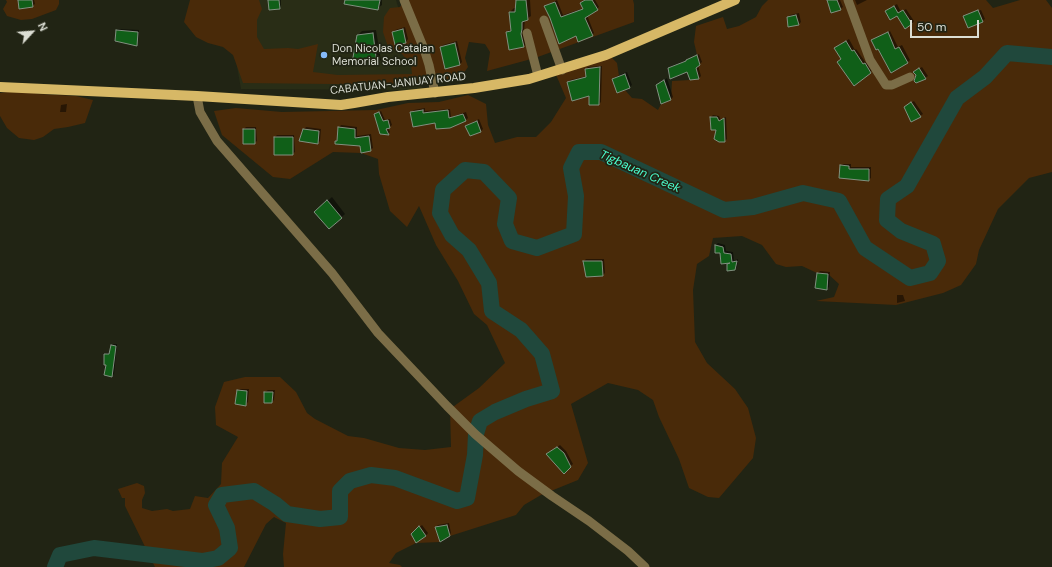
<!DOCTYPE html>
<style>
body{margin:0}
#map{position:relative;width:1052px;height:567px;overflow:hidden;background:#212414;font-family:"DM Sans",sans-serif}
canvas{display:block}
.north{position:absolute;left:12px;top:12px;width:40px;height:40px;-webkit-text-stroke:3px #212414;paint-order:stroke;rotate:64deg;font-size:11px;font-weight:700;line-height:16px;text-align:center;color:#dcded4}
.north::after{content:'';display:block;margin:auto;width:14px;height:18px;background:#dcded4;clip-path:polygon(50% 0,100% 100%,50% 72%,0 100%)}
.scale{position:absolute;left:910px;top:20px;width:69px;height:18px;box-sizing:border-box;border:2px solid #dcded4;border-top:0;padding-left:5px;font-size:12px;line-height:14px;white-space:nowrap;color:#dcded4;-webkit-text-stroke:3px #212414;paint-order:stroke}
</style>
<div id="map">
<canvas width="1052" height="567"></canvas>
<div class="north">N</div>
<div class="scale">50 m</div>
</div>
<script>
const c = document.querySelector('canvas').getContext('2d');
c.lineJoin = 'round';
function fillPath(path, color) { c.fillStyle = color; c.fill(path, 'evenodd'); }
const toPath = rows => new Path2D(rows.map(r => 'M' + r).join(''));
function trace(path, color, width, dash) { c.strokeStyle = color; c.lineWidth = width; c.lineCap = dash ? 'butt' : 'round'; c.setLineDash(dash || []); c.stroke(path); }
function label(font, color, halo, rows, align = 'center') {
  c.font = font + ' "DM Sans",sans-serif'; c.lineWidth = 3.5; c.setLineDash([]); c.textBaseline = 'middle'; c.strokeStyle = halo; c.fillStyle = color; for (const [text, x, y, turn = 0] of rows) {
    c.save(); c.translate(x, y); c.rotate((+turn || 0) * Math.PI / 180); c.textAlign = isNaN(turn) ? turn : align; if (halo) c.strokeText(text, 0, 0); c.fillText(text, 0, 0); c.restore();
  }
}
fillPath(toPath([
 [240,0,396,0,423,90,241,89,229,21]
]), '#292d16');
fillPath(toPath([
 [6,0,59,0,59,4,56,10,32,19,21,20,7,16,3,9,7,2],
 [190,0,259,0,262,9,257,20,257,37,264,49,288,48,298,49,318,44,313,72,338,75,412,74,411,65,402,54,388,47,383,32,384,17,390,8,400,7,405,0,633,0,634,4,634,22,535,58,487,71,490,52,485,44,469,42,465,58,468,67,461,77,421,85,243,83,233,55,223,47,208,43,196,37,184,22],
 [768,0,986,0,993,8,1020,0,1046,0,1052,8,1052,172,1029,178,998,209,979,250,976,264,961,285,943,293,896,305,816,301,834,297,839,284,828,274,817,273,802,266,786,267,776,264,762,245,742,236,713,238,709,256,697,264,693,290,695,342,707,363,735,389,748,408,756,438,753,458,719,498,708,497,689,488,679,459,659,417,653,400,638,390,608,383,571,404,588,463,578,480,541,495,524,505,516,515,450,536,440,542,416,543,396,553,389,563,400,565,402,567,284,567,283,554,286,523,274,517,266,524,244,567,155,567,125,506,125,498,122,498,118,489,137,483,144,486,145,493,142,500,142,508,152,511,167,509,173,511,190,509,195,496,208,498,221,484,222,463,238,437,216,425,215,407,224,382,245,377,280,377,296,392,307,413,315,419,348,436,364,438,399,448,425,450,451,447,450,409,479,388,505,363,487,325,474,314,458,281,436,245,419,206,407,227,390,211,379,174,378,159,361,153,333,152,290,179,273,177,222,135,214,111,236,108,282,112,376,110,408,103,439,102,468,95,486,104,488,125,495,143,517,137,536,137,551,122,566,98,554,70,610,56,617,63,619,76,612,79,617,93,625,90,632,98,642,99,658,110,661,104,671,100,672,81,690,80,686,69,687,68,686,60,697,55,694,42,696,26,723,17,727,29,739,26,756,17,762,6],
 [20,90,39,94,76,96,93,100,85,123,68,127,54,129,43,137,34,140,19,138,7,128,0,116,0,93]
]), '#492a09');
fillPath(toPath([
 [19,0,34,0,35,4,32,6],
 [269,0,281,0,281,6,279,9],
 [352,0,382,0,382,5,378,8],
 [517,0,530,0,531,16,525,20,524,30,528,42,524,46,510,49,507,32,512,28,510,12,514,8,516,8],
 [557,0,563,15,584,8,581,3,584,0,595,0,599,7,587,15,594,33,592,36,576,35,551,18,545,6],
 [835,0,840,0,843,7,840,9],
 [855,0,867,0,857,5],
 [897,4,901,12,906,9,914,21,912,24,888,9],
 [981,10,985,19,982,21,965,16],
 [799,13,801,22,799,24,788,18,790,15],
 [405,27,408,39,406,42,396,44,393,32,395,30],
 [119,29,139,30,138,43,137,45,117,30],
 [376,30,381,60,377,64,354,62,358,35,362,31],
 [890,31,898,47,902,45,910,60,908,62,879,48,872,40],
 [849,39,855,50,856,49,866,63,868,62,873,70,870,72,842,59,835,48],
 [457,41,462,62,460,64,441,47,443,45],
 [699,54,702,62,698,65,701,76,699,78,688,71,669,68,671,66,687,60,690,58],
 [602,66,601,102,599,104,590,95,568,83,570,80,587,76,586,69,588,67],
 [922,67,928,76,925,78,917,70],
 [627,72,632,85,629,87,613,79,615,77],
 [667,78,673,97,670,100,657,85],
 [914,101,923,114,912,121,907,105],
 [67,104,66,112,60,112,61,105],
 [425,108,425,111,450,109,451,117,466,112,468,118,465,121,436,122,412,112,414,110],
 [381,111,385,120,390,119,392,125,388,128,390,132,388,134,375,114],
 [713,115,719,116,721,120,726,117,727,139,725,141,717,129,712,129,711,117],
 [479,119,483,129,481,131,471,135,466,126],
 [341,125,357,127,357,136,371,134,373,148,370,150,361,145,336,141,338,139,339,128],
 [246,127,256,127,257,141,254,143,244,129],
 [306,127,321,129,320,141,318,143,304,130],
 [277,135,294,135,295,152,292,154,275,137],
 [843,164,851,164,851,167,871,167,871,178,868,180,841,166],
 [332,197,345,214,329,228,319,208],
 [718,243,725,245,726,251,733,252,734,261,738,259,737,267,735,269,728,264,730,262,721,252,716,252,716,245],
 [586,259,604,259,605,273,603,275,584,261],
 [820,271,830,272,829,287,827,289,818,273],
 [897,295,903,295,905,301,897,303],
 [114,344,117,344,114,374,112,376,105,355,107,353,110,353,112,346],
 [240,389,249,389,248,402,245,405,238,391],
 [268,390,275,390,274,400,272,402,265,392],
 [560,445,566,451,573,464,564,472,550,452],
 [449,523,451,533,449,535,436,527,438,525],
 [422,525,428,533,426,536,412,534]
]), '#0007');
trace(toPath([
 [55,567,60,555,94,548,202,561,218,558,230,548,227,528,216,505,222,495,254,491,275,504,287,514,320,519,340,517,340,491,350,481,371,475,395,478,457,501,467,498,475,455,476,434,480,421,495,412,526,399,552,391,542,354,521,330,492,311,489,283,469,250,452,235,440,213,443,190,465,170,484,172,509,198,505,224,512,241,537,248,574,234,576,196,571,168,579,152,601,152,724,210,753,207,803,193,839,201,865,248,910,278,930,273,938,261,933,244,901,231,887,220,888,199,907,186,957,98,985,77,1007,53,1052,57]
]), '#20483c', 16);
const building = toPath([
 [18,0,32,0,33,7,19,9,18,0],
 [268,0,279,0,280,9,269,10,268,0],
 [345,0,380,0,378,10,344,4,345,0],
 [516,0,526,0,528,20,522,22,522,29,521,34,524,47,509,50,506,32,511,31,509,12,515,12,516,0],
 [585,0,592,0,598,10,585,18,593,36,578,42,576,36,559,44,550,18,544,6,555,2,561,17,583,9,580,3,585,0],
 [827,0,837,0,841,10,831,13,827,0],
 [894,6,898,13,903,10,912,24,905,29,897,16,890,20,885,11,894,6],
 [978,10,983,22,968,28,963,16,978,10],
 [796,15,799,25,788,27,787,17,796,15],
 [403,29,406,43,395,45,392,32,403,29],
 [116,30,138,32,137,46,115,41,116,30],
 [888,32,895,49,899,47,908,63,891,73,878,49,876,50,871,40,888,32],
 [373,33,377,65,352,63,357,35,373,33],
 [846,41,852,51,854,50,863,64,865,63,871,73,854,86,837,62,841,59,834,48,846,41],
 [455,43,460,65,445,69,440,47,455,43],
 [697,55,700,65,696,68,699,79,690,80,687,72,670,79,668,68,686,61,686,60,697,55],
 [600,67,599,105,589,105,589,96,572,101,567,82,586,77,585,69,600,67],
 [919,68,926,79,916,83,914,81,916,75,913,72,919,68],
 [625,74,630,88,617,93,612,79,625,74],
 [664,80,671,100,661,104,656,85,664,80],
 [911,102,921,117,911,122,904,107,911,102],
 [423,110,423,113,448,110,449,118,463,114,466,121,450,128,436,129,435,123,413,127,410,112,423,110],
 [379,112,383,121,388,120,390,128,386,129,389,135,380,134,374,114,379,112],
 [710,117,717,117,719,121,724,118,725,142,719,142,714,139,716,130,711,130,710,117],
 [477,121,481,132,470,136,465,126,477,121],
 [338,127,355,129,355,138,369,136,371,151,361,153,360,146,335,144,335,141,337,141,338,127],
 [243,129,255,129,255,144,243,144,243,129],
 [303,129,319,131,318,144,299,141,303,129],
 [274,137,293,137,293,155,274,155,274,137],
 [840,165,849,166,849,169,869,169,869,181,839,178,840,165],
 [327,200,342,218,329,229,314,212,327,200],
 [715,245,723,247,724,253,731,254,732,262,737,261,735,270,727,271,727,264,730,263,721,264,720,253,715,253,715,245],
 [583,261,602,261,603,276,586,277,583,261],
 [817,273,828,274,827,290,815,288,817,273],
 [111,345,116,346,112,377,104,375,106,365,104,365,104,354,109,354,111,345],
 [237,390,247,391,246,406,235,404,237,390],
 [264,392,273,392,272,403,264,403,264,392],
 [557,447,564,453,571,467,564,474,546,454,557,447],
 [447,525,450,536,440,542,435,527,447,525],
 [419,526,426,536,416,543,411,534,419,526]
]);
fillPath(building, '#105f18');
trace(building, '#819080', 1);
trace(toPath([
 [404,0,424,49,429,65,435,93],
 [848,0,870,60,886,85,892,85,910,77],
 [544,20,562,70],
 [527,33,538,76],
 [197,96,200,112,217,141,332,273,378,333,447,406,475,434,518,471,552,496,589,521,628,551,645,567]
]), '#7b6d47', 9);
trace(toPath([
 [0,87,197,96,341,105,354,103,388,97,474,88,529,79,606,55,735,0]
]), '#d7b866', 10);
for (const [x, y, r, color] of [
 [324,55,4,"#85bbfb"]
]) { const dot = new Path2D(); dot.arc(x, y, r, 0, 2 * Math.PI); c.fillStyle = color; c.fill(dot); trace(dot, '#212414', 1.5); }
label('11px', '#dcded4', '#212414', [
 ["Don Nicolas Catalan",332,49],
 ["Memorial School",332,62]
], 'left');
label('11px', '#dcded4', '#212414', [
 ["CABATUAN-JANIUAY ROAD",398,84,-6]
]);
label('italic 12px', '#4afdcf', '#212414', [
 ["Tigbauan Creek",640,172,24]
]);
</script>
